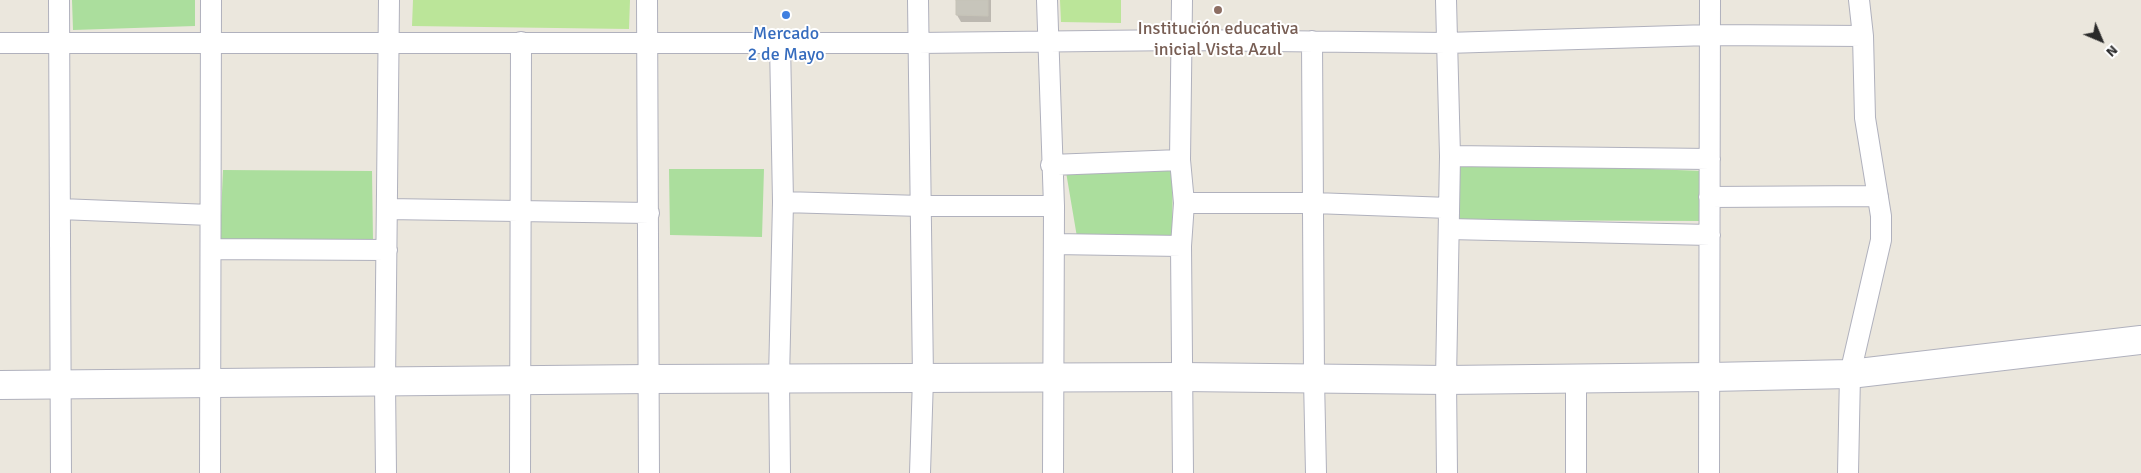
<!DOCTYPE html>
<meta charset="utf-8">
<style>
body{margin:0}
#map{position:relative;width:2141px;height:473px;overflow:hidden;background:#ebe7dd;font-family:Signika,sans-serif}
canvas{display:block}
.north{position:absolute;left:2076px;top:15px;width:50px;height:50px;-webkit-text-stroke:4px #fff;paint-order:stroke;rotate:135deg;font-size:14px;font-weight:700;line-height:20px;text-align:center;color:#2a2a2a}
.north::after{content:'';display:block;margin:auto;width:18px;height:22px;background:#2a2a2a;clip-path:polygon(50% 0,100% 100%,50% 72%,0 100%)}
</style>
<div id="map">
<canvas width="2141" height="473"></canvas>
<div class="north">N</div>
</div>
<script>
const c = document.querySelector('canvas').getContext('2d');
c.lineJoin = 'round';
function fillPath(path, color) { c.fillStyle = color; c.fill(path, 'evenodd'); }
const toPath = rows => new Path2D(rows.map(r => 'M' + r).join(''));
function trace(path, color, width, dash) { c.strokeStyle = color; c.lineWidth = width; c.lineCap = dash ? 'butt' : 'round'; c.setLineDash(dash || []); c.stroke(path); }
function label(font, color, halo, rows, align = 'center') {
  c.font = font + ' Signika,sans-serif'; c.lineWidth = 4; c.setLineDash([]); c.textBaseline = 'middle'; c.strokeStyle = halo; c.fillStyle = color; for (const [text, x, y, turn = 0] of rows) {
    c.save(); c.translate(x, y); c.rotate((+turn || 0) * Math.PI / 180); c.textAlign = isNaN(turn) ? turn : align; if (halo) c.strokeText(text, 0, 0); c.fillText(text, 0, 0); c.restore();
  }
}
fillPath(toPath([
 [72,0,195,0,195,26,73,30],
 [1173,162,1172,242,1078,243,1066,172],
 [1460,162,1703,171,1701,221,1457,220],
 [669,169,764,169,762,237,670,235],
 [223,170,372,171,373,240,220,239]
]), '#abde9d');
fillPath(toPath([
 [413,0,630,0,629,29,412,26],
 [1060,0,1121,0,1121,23,1061,22]
]), '#bbe599');
fillPath(toPath([
 [957,0,991,0,991,22,961,22,957,15]
]), '#0003');
const building = toPath([
 [956,0,988,0,988,16,956,15,956,0]
]);
fillPath(building, '#c7c5bb');
trace(building, '#c6c3b7', 1);
const street = toPath([
 [59,0,61,473],
 [647,0,649,473],
 [918,0,923,378,920,473],
 [1047,0,1054,206,1053,473],
 [1182,0,1180,160,1184,203,1181,246,1183,473],
 [1446,0,1450,156,1446,380,1447,473],
 [1312,41,1314,379,1316,473],
 [0,43,918,43,1182,40,1446,43,1710,35,1863,36],
 [780,43,783,202,779,379,780,473],
 [1450,156,1710,159],
 [1051,165,1180,160],
 [1709,197,1878,196],
 [783,202,921,206,1054,206],
 [1184,203,1314,203,1449,208],
 [60,209,210,215],
 [387,209,649,213],
 [1449,229,1710,235],
 [1054,244,1181,246],
 [211,249,387,250],
 [1576,379,1576,473],
 [210,473,211,0],
 [386,473,385,383,389,0],
 [520,473,521,42],
 [1709,473,1710,0],
 [1848,473,1850,374,1881,240,1881,216,1865,118,1863,36,1859,0]
]);
const secondary = toPath([
 [0,385,650,379,1182,377,1446,380,1710,377,1850,374,2141,340]
]);
trace(street, '#b0b1bd', 22);
trace(secondary, '#b0b1bd', 30);
trace(street, '#fff', 20);
trace(secondary, '#fff', 28);
for (const [x, y, r, color] of [
 [1218,10,5,"#8d6e63"],
 [786,15,5,"#3f7fe0"]
]) { const dot = new Path2D(); dot.arc(x, y, r, 0, 2 * Math.PI); c.fillStyle = color; c.fill(dot); trace(dot, '#fff', 2); }
label('18px', '#785e54', '#fff', [
 ["Institución educativa",1218,29],
 ["inicial Vista Azul",1218,50]
]);
label('18px', '#366cbe', '#fff', [
 ["Mercado",786,34],
 ["2 de Mayo",786,55]
]);
</script>
